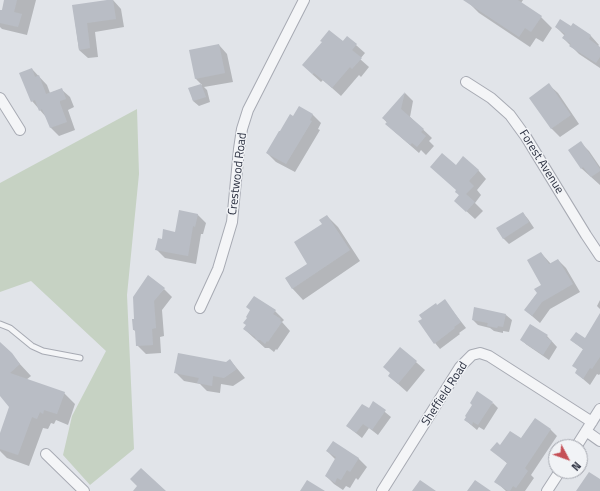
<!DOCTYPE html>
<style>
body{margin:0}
#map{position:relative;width:600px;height:491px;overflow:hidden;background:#e1e4e9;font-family:"Titillium Web",sans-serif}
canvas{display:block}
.north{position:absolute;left:548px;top:439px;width:40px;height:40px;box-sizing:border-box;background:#f1f3f6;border:1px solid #a2a5ad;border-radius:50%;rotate:131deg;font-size:11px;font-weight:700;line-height:16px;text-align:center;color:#2b3040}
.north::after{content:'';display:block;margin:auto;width:14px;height:18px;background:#c54f56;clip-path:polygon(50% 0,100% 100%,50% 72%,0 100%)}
</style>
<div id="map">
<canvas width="600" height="491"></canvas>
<div class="north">N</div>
</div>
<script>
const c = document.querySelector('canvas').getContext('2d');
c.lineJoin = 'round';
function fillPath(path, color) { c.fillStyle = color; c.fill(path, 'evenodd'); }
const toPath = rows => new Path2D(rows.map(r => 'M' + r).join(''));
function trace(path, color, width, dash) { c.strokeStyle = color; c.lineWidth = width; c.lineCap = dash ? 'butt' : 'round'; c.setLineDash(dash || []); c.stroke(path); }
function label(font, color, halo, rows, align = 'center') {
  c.font = font + ' "Titillium Web",sans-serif'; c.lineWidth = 3; c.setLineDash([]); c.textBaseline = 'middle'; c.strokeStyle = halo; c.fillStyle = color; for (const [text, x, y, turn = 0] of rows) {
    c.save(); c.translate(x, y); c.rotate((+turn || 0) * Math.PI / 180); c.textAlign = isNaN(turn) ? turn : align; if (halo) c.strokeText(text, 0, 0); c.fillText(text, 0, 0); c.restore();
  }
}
fillPath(toPath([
 [137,109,139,174,127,295,134,449,90,485,63,455,72,416,106,351,31,281,0,292,0,183]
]), '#c6d2c3');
fillPath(toPath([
 [5,0,36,0,27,35,2,29,0,27,0,11,2,12],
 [113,0,121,9,124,27,95,32,98,57,88,58,79,50,73,6],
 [470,0,523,0,521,3,541,17,552,28,543,42,536,38,530,47,479,13,468,2],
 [573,24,591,36,599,45,598,46,600,48,600,68,579,54,563,38,565,36,556,27,571,27],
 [347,37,365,53,360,59,369,67,361,77,359,75,341,96,323,80,321,82,312,74],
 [219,45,227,54,233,82,204,87,207,90,210,102,199,106,193,101,190,88,202,85,196,79,190,51],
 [32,69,47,85,50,93,61,89,70,97,74,107,68,110,75,130,59,136,51,128,46,117,32,101],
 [549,85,558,93,579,124,560,137,551,128],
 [405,93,413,101,410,117,432,138,429,141,434,146,426,155,421,150,419,153,395,132,383,118],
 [299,107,313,115,321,123,318,129,320,130,295,172,276,162,267,153,293,118],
 [580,142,589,151,600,167,600,185,581,168],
 [456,167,478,170,486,179,477,190,481,195,475,203,483,211,475,219,464,209,457,190],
 [523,213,528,219,534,228,509,244,503,238],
 [197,214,206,223,203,234,201,234,196,264,165,258,156,249,162,240,176,233],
 [327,216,338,227,360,261,303,300,292,288,309,264],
 [541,253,551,264,558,260,566,268,580,292,550,309,540,323,525,310,543,285],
 [164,289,172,297,162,310,164,336,160,337,161,353,146,354,137,345,137,333,134,330,133,320],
 [600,300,600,309,597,306],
 [445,301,466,328,459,333,460,334,440,349,435,343,437,306],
 [475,308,506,315,512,320,509,332,503,331,503,333,494,331,490,328,478,325,473,320],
 [275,311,284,320,282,322,290,331,277,350,276,349,274,352,269,348,265,348,244,329],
 [600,315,600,374,599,375,597,374,590,385,576,373,578,370,574,366,584,350,571,340,585,339],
 [531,325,547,336,557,347,549,360,527,345,521,340],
 [0,345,6,349,31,376,26,380,64,393,75,404,68,425,56,420,54,424,51,423,48,429,43,428,29,466,7,458,0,451,0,436,10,407,0,394],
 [400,348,425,370,407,392,389,376],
 [230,360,245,378,233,386,221,384,220,393,207,391,200,384,184,381,176,373,226,363],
 [374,403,391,417,378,435,369,428,362,438,347,426,369,410],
 [493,403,498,408,484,430,479,427,477,430,465,420],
 [535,419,551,430,557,436,531,475,534,478,525,491,506,491,496,482,508,464,492,450,521,439],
 [327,451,358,458,367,467,358,480,356,478,350,488,346,486,343,490,334,484,326,476,336,460]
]), '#0003');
fillPath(toPath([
 [4,0,17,0,14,12,22,14,18,27,0,23,0,10,2,10],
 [107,0,113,0,116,19,87,23,90,48,79,50,72,5],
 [463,0,518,0,542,16,531,32,525,28,519,37],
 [560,19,571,26,573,23,591,35,589,39,600,47,600,57,596,63,569,46,571,44,562,38,565,34,555,27],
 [329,30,343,41,347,36,357,44,352,50,362,58,352,69,350,67,332,88,314,73,312,74,302,65,322,42,320,41],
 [219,44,225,73,195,79,189,50],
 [32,68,35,77,39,75,46,94,62,88,66,99,60,101,60,103,67,122,50,128,42,109,39,111,35,100,31,102,19,73],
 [549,83,571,115,551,129,529,98],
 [201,84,206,97,193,101,188,88],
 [405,92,401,109,424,129,421,132,426,136,417,147,412,143,410,145,385,124,387,122,382,118],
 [299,106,313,114,310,120,312,121,286,164,266,153,279,131,280,131,290,114,293,116],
 [581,141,600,169,600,171,591,177,583,167,581,169,568,150],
 [442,153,456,165,463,156,479,170,469,181,474,186,466,194,475,202,466,212,454,201,459,195,455,192,456,190,430,167],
 [179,210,198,214,195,227,193,226,188,256,155,250,158,238,162,239,163,229,175,232],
 [523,212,529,222,503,239,496,228],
 [327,215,350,250,292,289,285,278,307,264,294,242,322,224,319,220],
 [541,252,549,264,558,259,573,284,542,302,532,316,524,310,537,293,534,289,541,285,527,260],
 [148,275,165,288,154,301,156,328,152,329,153,345,136,346,135,330,133,330,132,319,134,319,133,297],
 [254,296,276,310,273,314,281,319,280,320,282,322,268,342,267,341,265,344,260,340,256,340,255,337,243,329,246,325,243,323,247,318,246,317,250,310,246,307],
 [445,299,461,322,454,327,455,328,434,344,418,321,422,319,419,315,436,303,437,305],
 [474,307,506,314,503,327,498,326,497,328,487,326,488,323,472,320],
 [600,313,600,357,592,369,590,368,583,379,575,373,577,369,572,366,583,349,570,340,576,332,585,338],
 [530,324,548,335,546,337,552,341,543,355,520,340],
 [0,342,12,353,20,364,10,373,65,392,57,414,44,410,43,414,40,412,37,419,32,417,18,455,0,449,0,433,9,407,0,396],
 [400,347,417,361,398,384,388,376,390,373,383,367],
 [178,353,226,362,230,359,237,369,224,378,213,376,212,386,197,383,199,378,174,373],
 [477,391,493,402,478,425,473,422,472,425,464,420,466,417,465,416,472,405,470,403],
 [373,401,386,410,372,430,363,424,356,433,346,426,362,404,369,408],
 [535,418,551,429,525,468,528,471,516,488,513,486,510,491,508,491,494,482,507,463,490,450,497,442,500,445,510,431,521,438],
 [333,441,359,458,350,472,347,470,341,480,337,478,335,483,325,476,336,457,326,451],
 [141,468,166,491,133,491,137,486,130,479],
 [589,472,600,479,600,491,576,491],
 [307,480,325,491,300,491],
 [420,480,436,491,412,491],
 [475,480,491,491,467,491]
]), '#b9bdc5');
const lane = toPath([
 [0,324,10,328,32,346,43,351,80,358]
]);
const street = toPath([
 [466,82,491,98,510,115,526,137,586,235,600,256],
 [0,98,20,130],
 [200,308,218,269,232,222,239,149,242,129,248,110,304,0],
 [586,431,600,441],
 [576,447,600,409],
 [46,454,84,491],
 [382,491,460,367,472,355,480,353,489,356,592,422],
 [547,491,560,471]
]);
trace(lane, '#a7aab3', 7);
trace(street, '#a7aab3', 12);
trace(lane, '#f4f5f7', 5);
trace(street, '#f4f5f7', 10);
label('12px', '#2b3040', '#f1f3f6', [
 ["Forest Avenue",541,162,58],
 ["Crestwood Road",238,174,-83],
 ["Sheffield Road",445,394,-57]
]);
</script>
